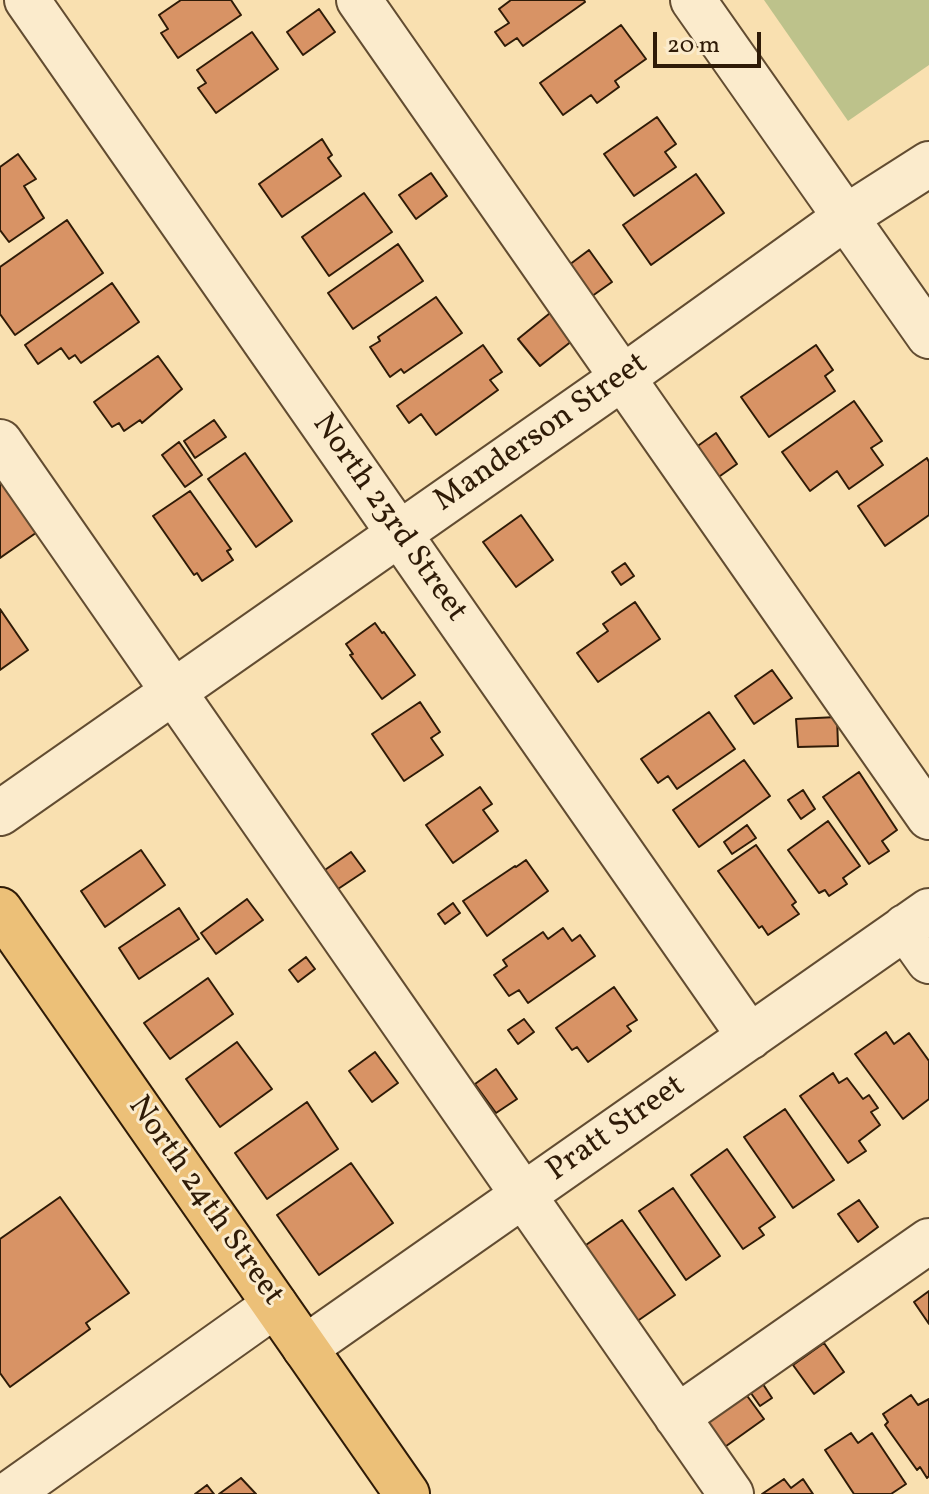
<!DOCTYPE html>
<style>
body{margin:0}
#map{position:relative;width:929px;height:1494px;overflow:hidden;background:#f9e0b0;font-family:Vollkorn,serif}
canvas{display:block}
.scale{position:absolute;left:653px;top:32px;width:108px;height:36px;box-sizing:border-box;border:4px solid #2f1b07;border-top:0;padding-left:10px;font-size:24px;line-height:28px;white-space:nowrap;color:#2f1b07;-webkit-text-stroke:6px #fbebcc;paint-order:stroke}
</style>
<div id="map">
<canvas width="929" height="1494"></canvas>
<div class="scale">20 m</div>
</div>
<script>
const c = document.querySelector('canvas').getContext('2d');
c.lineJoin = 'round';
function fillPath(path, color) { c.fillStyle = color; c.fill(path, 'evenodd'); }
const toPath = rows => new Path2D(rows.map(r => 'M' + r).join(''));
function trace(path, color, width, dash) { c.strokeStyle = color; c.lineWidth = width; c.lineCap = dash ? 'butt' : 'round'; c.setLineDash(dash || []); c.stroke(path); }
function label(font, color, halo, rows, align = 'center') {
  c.font = font + ' Vollkorn,serif'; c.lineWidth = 6; c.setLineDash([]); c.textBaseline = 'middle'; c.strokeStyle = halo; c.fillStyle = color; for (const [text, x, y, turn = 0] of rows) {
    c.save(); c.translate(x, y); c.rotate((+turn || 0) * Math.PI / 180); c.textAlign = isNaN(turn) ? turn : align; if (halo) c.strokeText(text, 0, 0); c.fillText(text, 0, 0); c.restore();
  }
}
fillPath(toPath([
 [764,0,929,0,929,65,848,121]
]), '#bdc28b');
const building = toPath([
 [181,0,231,0,241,15,178,58,161,33,168,29,159,15,181,0],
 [511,0,584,0,585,2,523,46,517,38,505,46,495,32,509,23,499,9,511,0],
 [319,9,335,32,303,55,287,32,319,9],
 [621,25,646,59,615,81,619,87,597,103,591,95,563,115,540,83,621,25],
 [252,32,278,69,216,113,198,88,206,83,197,70,252,32],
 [657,117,676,144,665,152,676,167,634,196,604,154,657,117],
 [322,139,332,155,328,158,341,176,282,217,259,184,322,139],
 [18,154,36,179,24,186,44,218,9,242,0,230,0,167,18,154],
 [431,173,447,196,416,219,399,195,431,173],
 [696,174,724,213,651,265,623,225,696,174],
 [364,193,392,232,329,276,302,237,364,193],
 [67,220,103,273,15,335,0,314,0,267,67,220],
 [398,244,423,281,353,329,328,293,398,244],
 [589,250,612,282,588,299,565,268,589,250],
 [112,283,139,322,81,363,75,355,69,359,61,348,38,364,25,345,112,283],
 [436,297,462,333,404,373,401,369,390,377,370,347,380,341,378,337,436,297],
 [555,309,577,337,540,366,518,339,555,309],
 [483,345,502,372,490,380,498,390,436,435,421,414,409,423,397,406,483,345],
 [816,345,833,370,825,376,835,391,769,437,741,397,816,345],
 [158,356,182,389,142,423,140,420,124,431,119,423,112,427,94,402,158,356],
 [854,401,882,441,871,448,883,465,849,489,837,471,810,491,782,452,854,401],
 [214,420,226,437,195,458,184,441,214,420],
 [716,433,737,464,713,481,692,450,716,433],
 [179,442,202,475,185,487,162,455,179,442],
 [245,453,292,521,256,547,208,479,245,453],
 [927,458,929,462,929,515,885,546,858,506,927,458],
 [0,467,43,528,0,558,0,467],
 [190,491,231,549,227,551,233,560,202,581,197,573,194,575,153,516,190,491],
 [521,515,553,560,516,587,483,542,521,515],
 [625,563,634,576,621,585,612,572,625,563],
 [635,602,660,639,598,682,577,653,608,631,603,624,635,602],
 [0,609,28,650,0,670,0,609],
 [375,623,382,633,384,632,415,675,382,699,350,655,353,654,346,644,375,623],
 [772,670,792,698,754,724,735,696,772,670],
 [420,702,440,732,431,738,443,755,404,781,372,734,420,702],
 [709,712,735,749,677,789,668,776,658,783,641,759,709,712],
 [837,717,838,746,798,747,796,719,837,717],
 [744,760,770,796,699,847,673,810,744,760],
 [859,772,897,830,882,841,889,851,869,864,823,797,859,772],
 [480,787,492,804,483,810,498,831,453,863,426,825,480,787],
 [803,790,815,809,801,819,788,800,803,790],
 [828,821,860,866,843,878,847,884,829,896,825,890,819,893,788,850,828,821],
 [747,825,756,838,732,854,724,842,747,825],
 [756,845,796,902,792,905,799,914,768,935,762,926,759,928,718,871,756,845],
 [141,850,165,885,105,927,81,891,141,850],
 [351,852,365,871,332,893,319,874,351,852],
 [526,860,548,891,487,936,463,901,515,866,516,867,526,860],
 [247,899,263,920,216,954,201,933,247,899],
 [453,903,460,913,445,924,438,914,453,903],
 [179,908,199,939,139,979,119,948,179,908],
 [563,928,572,941,580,935,595,956,528,1003,519,990,509,996,494,975,507,966,503,960,543,932,548,939,563,928],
 [306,957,315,969,298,982,289,970,306,957],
 [208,978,233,1014,170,1059,144,1023,208,978],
 [614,987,637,1020,627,1026,631,1031,588,1062,577,1047,572,1050,556,1028,614,987],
 [524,1019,534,1032,518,1044,508,1030,524,1019],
 [886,1032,894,1044,909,1033,929,1061,929,1099,903,1119,855,1054,886,1032],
 [237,1042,272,1089,220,1127,186,1079,237,1042],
 [375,1052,398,1083,372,1102,349,1071,375,1052],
 [496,1069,517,1099,496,1113,475,1084,496,1069],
 [833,1073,839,1083,847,1078,863,1099,869,1095,878,1108,871,1112,880,1125,859,1141,866,1151,848,1163,800,1096,833,1073],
 [307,1102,338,1149,267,1199,235,1153,307,1102],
 [785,1109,834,1180,793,1208,744,1137,785,1109],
 [727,1149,775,1217,759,1228,764,1235,743,1249,691,1175,727,1149],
 [351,1163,393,1223,319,1275,277,1215,351,1163],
 [673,1188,720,1256,686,1280,639,1211,673,1188],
 [60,1197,129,1293,86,1323,90,1329,10,1387,0,1373,0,1239,60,1197],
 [859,1200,878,1227,858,1242,838,1214,859,1200],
 [622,1220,675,1295,636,1322,583,1247,622,1220],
 [929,1291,929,1324,914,1302,929,1291],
 [824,1343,844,1372,814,1394,793,1365,824,1343],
 [759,1378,772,1398,760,1406,746,1386,759,1378],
 [737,1382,764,1419,722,1449,696,1412,737,1382],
 [911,1395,918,1405,929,1399,929,1476,927,1478,920,1467,917,1470,885,1425,888,1422,883,1414,911,1395],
 [851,1433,858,1443,872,1433,906,1484,891,1494,854,1494,825,1450,851,1433],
 [241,1478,256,1494,219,1494,241,1478],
 [784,1479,791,1488,803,1479,813,1494,762,1494,784,1479],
 [207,1485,214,1494,195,1494,207,1485]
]);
fillPath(building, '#d89365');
trace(building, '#2f1b07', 2);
const minor = toPath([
 [27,0,750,1037],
 [359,0,929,817],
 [693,0,929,336],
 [0,442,731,1494],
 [0,813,622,378,846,217,929,164],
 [905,927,929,961],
 [305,1348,929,911],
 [677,1417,929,1241],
 [9,1494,275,1305]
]);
const major = toPath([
 [0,910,407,1494]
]);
trace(minor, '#624c31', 48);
trace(major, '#2f1b07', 48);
trace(minor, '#fbebcc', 44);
trace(major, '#ecc078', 44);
label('32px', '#2f1b07', '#fbebcc', [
 ["Manderson Street",542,434,-35],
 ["North 23rd Street",388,519,55],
 ["Pratt Street",617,1130,-35],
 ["North 24th Street",204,1202,55]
]);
</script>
